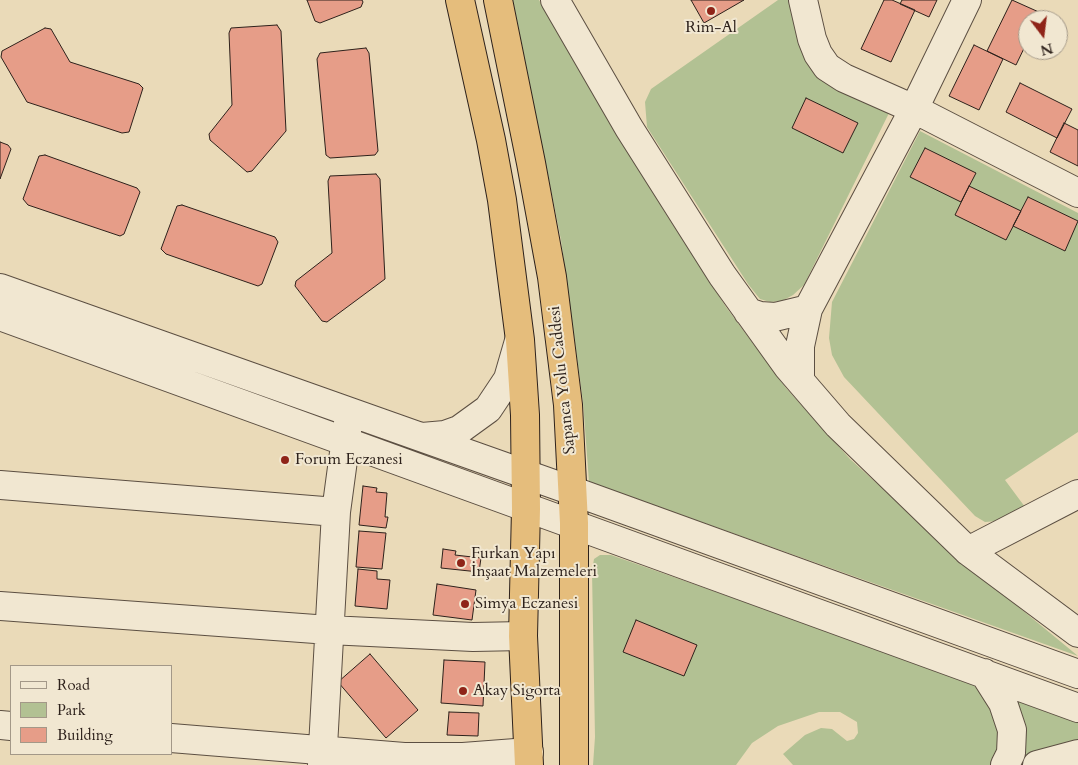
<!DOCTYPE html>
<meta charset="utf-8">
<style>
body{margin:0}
#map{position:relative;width:1078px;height:765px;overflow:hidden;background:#eadab8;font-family:Cardo,serif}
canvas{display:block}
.legend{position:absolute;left:10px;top:665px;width:162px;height:90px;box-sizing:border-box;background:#f1e7d1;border:1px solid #a39888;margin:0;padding:6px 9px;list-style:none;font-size:15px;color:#2d211b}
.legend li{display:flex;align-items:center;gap:10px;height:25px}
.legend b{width:25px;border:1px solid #a39888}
.north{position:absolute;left:1018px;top:10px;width:50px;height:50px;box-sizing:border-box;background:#f1e7d1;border:1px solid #a39888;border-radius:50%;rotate:165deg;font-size:14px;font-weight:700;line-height:20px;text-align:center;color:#2d211b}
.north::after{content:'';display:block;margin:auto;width:18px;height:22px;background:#8f2418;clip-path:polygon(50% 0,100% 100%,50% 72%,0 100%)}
</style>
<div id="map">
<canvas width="1078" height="765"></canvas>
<ul class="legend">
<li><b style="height:6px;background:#f1e7d1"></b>Road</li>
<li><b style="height:14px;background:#b2c193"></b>Park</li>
<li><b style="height:14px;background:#e69d88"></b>Building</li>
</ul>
<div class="north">N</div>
</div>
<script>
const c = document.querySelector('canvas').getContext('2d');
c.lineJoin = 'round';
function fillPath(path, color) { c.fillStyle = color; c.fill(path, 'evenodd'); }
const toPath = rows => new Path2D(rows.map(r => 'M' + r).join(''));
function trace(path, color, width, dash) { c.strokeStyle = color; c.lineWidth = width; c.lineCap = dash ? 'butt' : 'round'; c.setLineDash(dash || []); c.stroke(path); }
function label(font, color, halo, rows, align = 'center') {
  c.font = font + ' Cardo,serif'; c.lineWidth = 4; c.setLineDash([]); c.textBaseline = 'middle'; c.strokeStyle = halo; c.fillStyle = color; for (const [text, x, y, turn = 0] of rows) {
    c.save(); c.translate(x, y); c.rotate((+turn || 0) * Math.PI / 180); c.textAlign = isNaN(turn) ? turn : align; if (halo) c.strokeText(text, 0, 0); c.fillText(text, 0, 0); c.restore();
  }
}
fillPath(toPath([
 [513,0,539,0,664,211,726,307,786,388,850,459,958,557,1078,656,589,482,583,402,561,240],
 [778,0,794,0,817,76,827,83,889,113,804,285,793,295,782,301,770,302,760,299,748,284,647,127,645,102,651,89],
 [920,131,1078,213,1078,432,1005,480,1025,507,998,521,985,522,975,516,844,377,832,355,829,338,832,302],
 [600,555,611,555,972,682,986,691,1003,747,994,765,793,765,783,754,805,735,821,728,832,729,847,741,854,739,858,733,857,722,840,712,819,712,778,726,752,743,736,765,593,765,595,737,592,571,594,559],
 [1010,695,1078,720,1078,745,1017,763]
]), '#b2c193');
const building = toPath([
 [307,0,362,0,363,2,361,7,320,23,315,21,307,0],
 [691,0,744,0,704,23,691,0],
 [884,0,892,0,915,10,891,62,861,49,884,0],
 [902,0,937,0,929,17,900,4,902,0],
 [1012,0,1041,13,1038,20,1028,20,1028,40,1016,65,987,51,1012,0],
 [277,25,281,31,286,131,252,171,247,172,210,140,209,134,232,105,229,33,231,28,277,25],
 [45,28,51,29,70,62,139,84,143,88,129,132,122,133,27,102,1,57,2,51,45,28],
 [974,45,1003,59,979,110,949,96,974,45],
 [366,48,369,53,378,151,375,155,330,158,326,155,317,59,320,53,366,48],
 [1020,83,1072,109,1057,138,1006,112,1020,83],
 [806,98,858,123,843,153,792,128,806,98],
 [1064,123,1078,130,1078,166,1050,152,1064,123],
 [0,142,8,145,11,149,0,179,0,142],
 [925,148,976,173,961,202,910,177,925,148],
 [45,155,137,188,140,192,124,234,120,236,28,205,23,199,39,156,45,155],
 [376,174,380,179,385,279,327,322,322,321,295,286,296,281,332,253,328,181,330,176,376,174],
 [969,186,1021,211,1006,240,955,215,969,186],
 [1028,197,1078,221,1065,251,1013,226,1028,197],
 [182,205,275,237,278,242,262,284,258,286,166,254,161,249,177,206,182,205],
 [363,486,377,488,376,492,387,493,385,517,388,517,386,528,359,525,363,486],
 [359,531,386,533,382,569,356,567,359,531],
 [443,549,456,551,455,555,481,558,479,572,441,568,443,549],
 [358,569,377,571,377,579,390,580,387,609,355,606,358,569],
 [437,584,476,590,472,620,433,615,437,584],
 [636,620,697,645,684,676,623,652,636,620],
 [370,654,418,710,386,738,338,682,370,654],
 [444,660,485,662,483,706,441,703,444,660],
 [449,712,479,713,478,736,447,735,449,712]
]);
fillPath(building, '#e69d88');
trace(building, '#2d211b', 1);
const minor = toPath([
 [555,0,629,128,722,275,788,367,838,425,968,551,1078,633],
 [803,0,812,39,818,54,827,67,844,78,914,109,1078,193],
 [0,288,573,491,1078,674],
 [748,312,760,316,775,317,808,309],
 [0,316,1078,708],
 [800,381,800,346,808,309,914,109,967,0],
 [422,437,445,435,459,430,488,409,508,379,519,341],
 [0,485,336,512],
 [968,551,1078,494],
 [0,606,329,630,473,637,523,636],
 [984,673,1003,703,1012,730,1011,753,1005,765],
 [0,725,11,726],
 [171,738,404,757,463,757,529,752],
 [322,765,336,512,348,423],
 [1037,765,1078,754]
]);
const highway = toPath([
 [460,0,491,140,502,200,520,340,525,415,526,509,523,636,529,765],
 [498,0,531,163,552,277,568,405,574,523,574,765]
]);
trace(minor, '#5c4f42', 30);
trace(highway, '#2d211b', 30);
trace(minor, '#f1e7d1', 28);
trace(highway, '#e5bd7c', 28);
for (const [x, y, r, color] of [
 [711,11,5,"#8f2418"],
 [285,460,5,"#8f2418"],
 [461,563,5,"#8f2418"],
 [465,604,5,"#8f2418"],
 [463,691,5,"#8f2418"]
]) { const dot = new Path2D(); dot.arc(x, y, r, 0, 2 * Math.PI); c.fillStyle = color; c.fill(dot); trace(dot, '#f1e7d1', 2); }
label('16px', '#2d211b', '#f1e7d1', [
 ["Rim-Al",711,28,"center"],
 ["Forum Eczanesi",295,460],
 ["Furkan Yapı",471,554],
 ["İnşaat Malzemeleri",471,572],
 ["Simya Eczanesi",475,604],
 ["Akay Sigorta",473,691]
], 'left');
label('16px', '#2d211b', '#f1e7d1', [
 ["Sapanca Yolu Caddesi",563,380,-96]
]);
</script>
